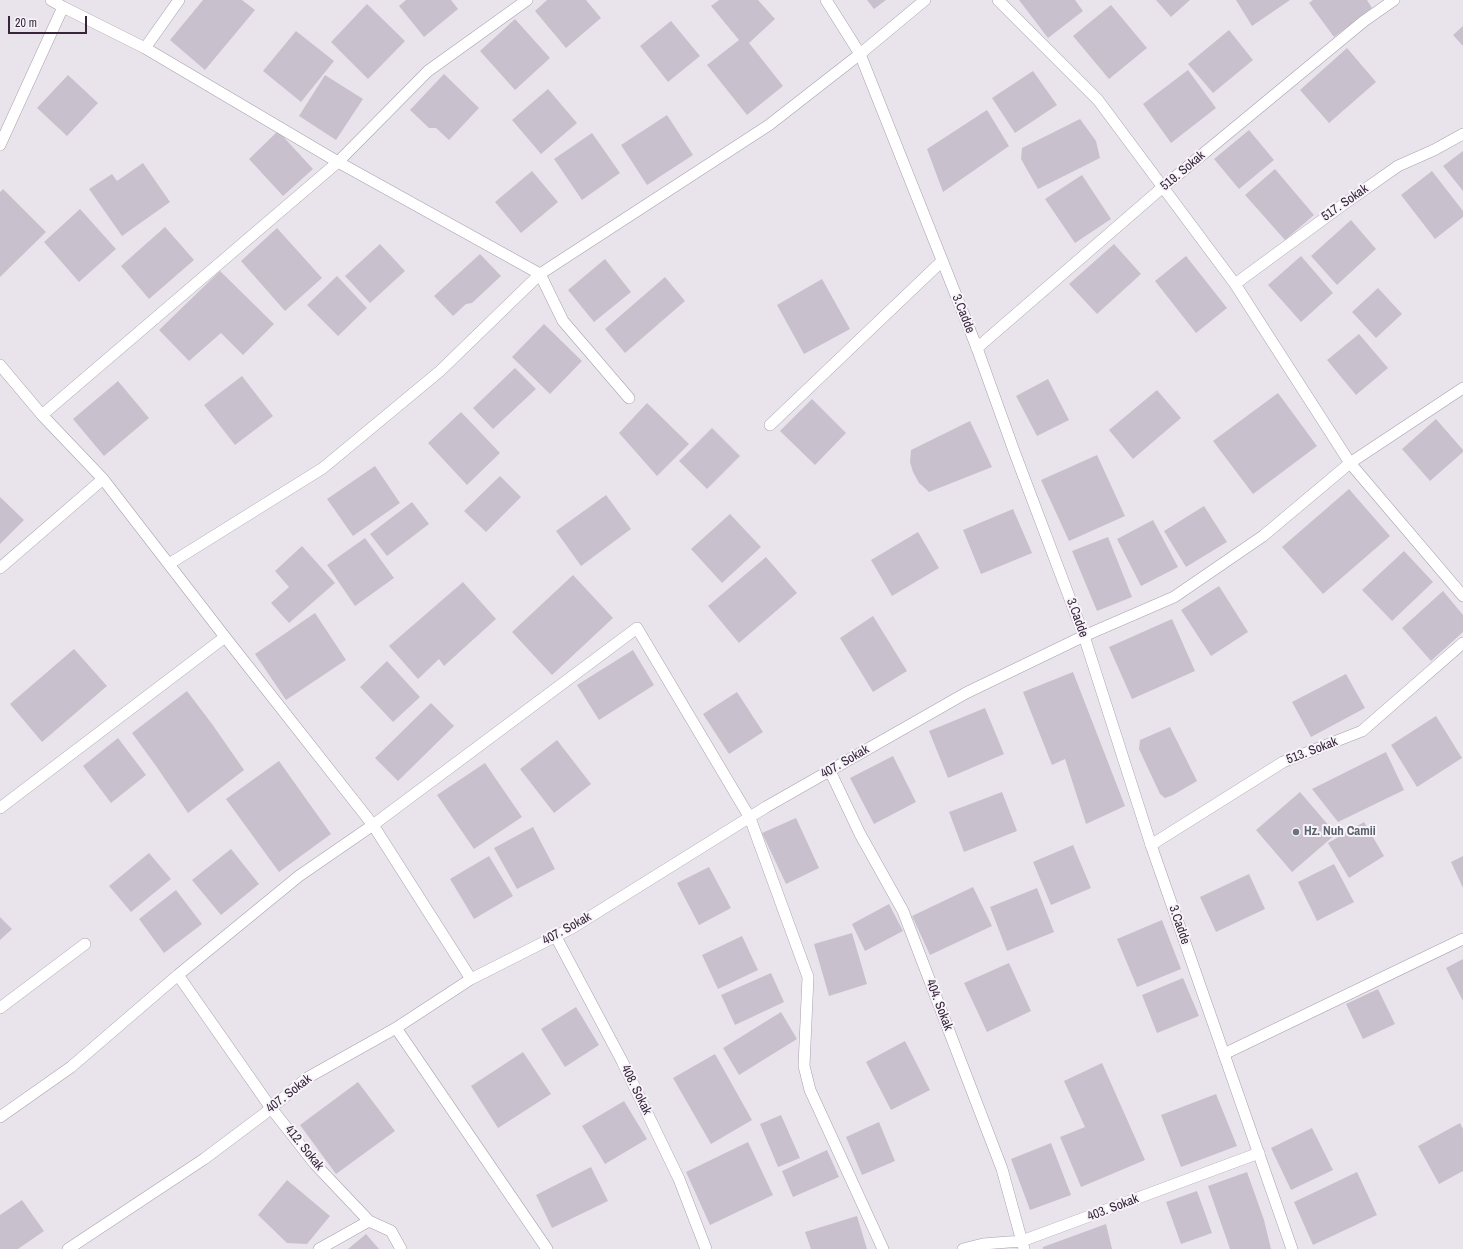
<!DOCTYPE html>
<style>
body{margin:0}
#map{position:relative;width:1463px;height:1249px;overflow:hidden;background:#e9e4ec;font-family:"Archivo Narrow",sans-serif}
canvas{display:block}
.scale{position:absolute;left:8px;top:16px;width:79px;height:18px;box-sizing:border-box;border:2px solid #38253c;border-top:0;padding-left:5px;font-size:12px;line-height:14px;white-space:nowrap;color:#38253c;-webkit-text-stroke:3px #f7f4f9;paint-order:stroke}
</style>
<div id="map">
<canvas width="1463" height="1249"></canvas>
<div class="scale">20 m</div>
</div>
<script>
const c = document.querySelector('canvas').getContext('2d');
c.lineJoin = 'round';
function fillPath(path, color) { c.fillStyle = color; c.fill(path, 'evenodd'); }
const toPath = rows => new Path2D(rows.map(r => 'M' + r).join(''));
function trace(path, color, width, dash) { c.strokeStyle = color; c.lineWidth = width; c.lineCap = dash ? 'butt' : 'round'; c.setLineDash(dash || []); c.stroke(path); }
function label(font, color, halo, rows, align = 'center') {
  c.font = font + ' "Archivo Narrow",sans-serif'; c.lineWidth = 4; c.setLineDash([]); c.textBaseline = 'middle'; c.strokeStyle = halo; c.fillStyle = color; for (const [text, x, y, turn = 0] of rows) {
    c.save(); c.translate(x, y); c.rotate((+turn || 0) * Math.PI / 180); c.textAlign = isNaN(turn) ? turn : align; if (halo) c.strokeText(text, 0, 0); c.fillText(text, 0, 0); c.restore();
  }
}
fillPath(toPath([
 [203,0,242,0,255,10,205,70,170,40],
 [406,0,451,0,458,9,424,37,399,6],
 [547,0,586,0,601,18,566,48,535,11],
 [719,0,758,0,775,19,749,43,783,86,747,115,707,65,739,40,711,6],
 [867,0,886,0,874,9],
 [1019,0,1075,0,1083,11,1048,38],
 [1156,0,1190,0,1171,17],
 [1236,0,1290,0,1252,26],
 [1313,0,1367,0,1372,8,1334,37,1309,3],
 [367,4,405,41,368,79,331,42],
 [1111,5,1147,48,1109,79,1073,36],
 [515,19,550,58,515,90,480,51],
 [671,21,700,56,668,82,640,46],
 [1463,26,1463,46,1453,35],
 [1229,30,1253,60,1213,93,1188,64],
 [296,31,334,61,301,102,263,71],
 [1347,48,1376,82,1329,123,1300,90],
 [1188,70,1216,108,1171,143,1143,104],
 [1033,71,1057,105,1015,133,992,98],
 [444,74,479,108,449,140,436,128,429,128,410,110],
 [68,75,98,103,67,136,37,108],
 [325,75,363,99,336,140,299,116],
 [548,89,577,123,541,154,512,120],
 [987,110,1009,146,943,192,927,149],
 [667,115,693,155,647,185,621,145],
 [1080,119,1096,141,1100,158,1038,189,1021,159,1022,148],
 [1249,130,1274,160,1239,189,1214,159],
 [278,131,313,169,283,196,249,159],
 [592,133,620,173,582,200,554,159],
 [1463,151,1463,191,1443,166],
 [143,163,170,202,122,236,89,189,112,174,117,181],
 [1275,169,1314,215,1285,240,1245,195],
 [532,171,558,202,521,233,495,202],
 [1432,171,1463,211,1463,217,1435,239,1401,195],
 [1082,175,1111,219,1075,243,1045,199],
 [3,189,46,232,0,277,0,192],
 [80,209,116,249,79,282,44,242],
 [1351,220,1376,249,1337,285,1311,256],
 [165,227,194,260,149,299,121,266],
 [277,228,322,278,285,311,241,261],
 [380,244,405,271,370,303,345,276],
 [1114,244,1141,274,1097,314,1069,284],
 [480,254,501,276,472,303,466,304,453,316,434,296],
 [1186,256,1227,308,1196,333,1155,281],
 [1301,256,1333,293,1301,322,1268,285],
 [605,259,631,292,594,322,568,290],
 [220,271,274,324,243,355,221,333,189,361,159,330],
 [337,276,367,308,338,336,307,305],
 [665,277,685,301,625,353,605,329],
 [822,279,850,329,804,354,777,305],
 [1378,288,1402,314,1376,338,1352,312],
 [544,324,582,361,550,394,512,357],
 [1359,334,1388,368,1356,395,1327,360],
 [515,368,536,389,493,429,473,408],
 [242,376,273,416,235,445,204,405],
 [1048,379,1069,420,1037,436,1016,396],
 [118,381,149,418,104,456,73,419],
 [1157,390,1181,418,1133,459,1109,430],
 [1278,393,1317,446,1253,494,1213,441],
 [812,399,846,433,815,465,780,431],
 [647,403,689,444,657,476,619,433],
 [461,412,500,453,467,485,428,443],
 [1436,419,1463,450,1463,452,1430,481,1402,449],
 [970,421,992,467,929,492,919,483,913,472,910,462,911,450],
 [712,428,740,456,707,489,679,461],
 [1097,455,1125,516,1069,541,1041,480],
 [375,466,400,503,353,536,327,499],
 [500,476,521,497,486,532,464,511],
 [1349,489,1390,536,1323,594,1282,547],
 [606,495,631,529,581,566,556,531],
 [0,497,24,520,0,544],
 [412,502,429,524,387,556,370,534],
 [1204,506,1227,542,1186,567,1164,531],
 [1013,509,1032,553,981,574,963,530],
 [730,514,761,547,722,583,691,549],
 [1153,520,1178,567,1141,586,1117,539],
 [918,532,939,568,892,596,871,560],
 [1108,537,1132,597,1097,611,1072,551],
 [365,538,394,578,355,606,327,565],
 [302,546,335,583,289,623,271,603,289,587,275,571],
 [1404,551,1433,582,1392,621,1362,590],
 [766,557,797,593,739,643,708,606],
 [573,575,613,618,552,675,512,632],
 [463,582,496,619,444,666,439,659,418,679,389,646],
 [1219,586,1248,632,1211,656,1181,610],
 [1443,591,1463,615,1463,632,1431,661,1402,628],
 [315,613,346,660,286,700,255,654],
 [873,616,907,671,873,692,840,638],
 [1172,619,1195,671,1132,699,1109,647],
 [74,649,107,686,42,742,10,704],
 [633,650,654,685,599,720,577,685],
 [387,661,420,697,393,722,360,687],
 [1073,672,1125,806,1086,824,1065,759,1052,765,1023,692],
 [1346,674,1365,708,1311,737,1292,702],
 [187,691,212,724,244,770,188,813,156,766,132,733],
 [737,692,763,732,729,754,703,714],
 [431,703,454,726,398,781,375,758],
 [985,708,1004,754,948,778,929,731],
 [1436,716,1462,758,1417,787,1391,745],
 [1170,727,1197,781,1173,795,1165,798,1160,794,1139,749,1140,740],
 [118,738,146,775,111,803,83,766],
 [557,740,591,784,554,813,520,769],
 [1386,752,1404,790,1338,822,1312,789],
 [893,756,916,802,874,824,850,778],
 [279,761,331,834,279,872,226,799],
 [485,763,522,817,474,849,437,795],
 [1002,792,1017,831,964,852,949,812],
 [1300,792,1336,834,1292,872,1256,830],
 [796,818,819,868,786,884,762,833],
 [1364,822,1384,856,1349,878,1328,843],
 [533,827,555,869,517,889,494,848],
 [1073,845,1091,888,1051,905,1033,862],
 [231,849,259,884,221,915,192,880],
 [149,853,171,879,131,912,109,886],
 [489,856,513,896,474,919,450,879],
 [1463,856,1463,888,1451,862],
 [1334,864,1354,902,1317,921,1298,882],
 [709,867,731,908,699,925,677,883],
 [1249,874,1265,909,1216,932,1200,897],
 [973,887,992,926,930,955,912,916],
 [1037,888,1054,932,1007,951,990,907],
 [176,890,202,924,164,953,139,919],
 [889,904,903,931,865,951,852,924],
 [0,917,12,929,0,940],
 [1162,920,1181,969,1137,987,1117,939],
 [852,933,867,984,829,996,814,944],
 [742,936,758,970,718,989,702,955],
 [1463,959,1463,1001,1446,968],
 [1009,963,1031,1011,987,1032,964,983],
 [771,973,784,1002,735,1025,721,995],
 [1183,978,1199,1016,1157,1033,1142,995],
 [1378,989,1395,1024,1363,1039,1346,1004],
 [576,1007,599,1045,565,1067,541,1029],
 [781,1012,797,1039,739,1075,723,1048],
 [905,1041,930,1090,891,1110,866,1062],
 [523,1052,551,1094,498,1128,471,1086],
 [715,1054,752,1120,711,1144,673,1078],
 [1102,1063,1145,1160,1081,1187,1060,1137,1085,1127,1064,1081],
 [358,1082,395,1131,336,1174,300,1125],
 [1216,1094,1237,1146,1181,1167,1161,1115],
 [624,1101,647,1139,605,1164,582,1126],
 [781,1115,800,1158,778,1167,760,1124],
 [879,1122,895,1161,862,1175,846,1137],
 [1460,1123,1463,1129,1463,1171,1439,1184,1418,1146],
 [1312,1128,1333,1170,1291,1190,1271,1148],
 [748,1142,773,1195,710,1225,686,1172],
 [1051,1143,1071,1195,1030,1210,1011,1159],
 [827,1150,839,1177,793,1197,782,1171],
 [591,1167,608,1201,552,1228,536,1195],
 [1247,1172,1264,1220,1271,1249,1230,1249,1208,1186],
 [1357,1172,1377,1215,1313,1245,1294,1202],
 [287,1180,330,1216,307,1244,287,1243,258,1215],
 [1197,1191,1212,1233,1181,1244,1166,1202],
 [22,1200,44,1231,18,1249,0,1249,0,1215],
 [857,1216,867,1249,811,1249,805,1232],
 [1106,1224,1112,1249,1043,1249,1043,1247],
 [366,1234,379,1249,348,1249]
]), '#c8c0cd');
const minor = toPath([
 [51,0,63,7,145,48,338,162,540,274,563,321,629,398],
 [998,0,1098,100,1235,284,1350,463,1463,596],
 [145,48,179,0],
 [0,145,63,7],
 [1235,284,1344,204,1398,166,1434,150,1463,134],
 [977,348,1163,187,1364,21,1394,0],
 [0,365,42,415,103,479,225,637,373,825,471,979],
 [42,415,338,162,428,71,527,0],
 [770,425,942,261],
 [169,564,323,468,440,371,540,274,769,125,860,54,925,0],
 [0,568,103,479],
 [830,771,860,834,903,911,1002,1169,1024,1249],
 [0,808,225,637],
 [1151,845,1283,762,1362,731,1463,643],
 [556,937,622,1061,679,1179,706,1249],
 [178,975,271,1108,315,1164,369,1221,391,1231,401,1249],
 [0,1008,85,944],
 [396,1028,547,1249],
 [1224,1054,1463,939],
 [0,1117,71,1067,178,975,299,876,373,825,637,628,750,818,808,977,804,1066,810,1090,883,1249],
 [68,1249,204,1159,264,1114,307,1078,396,1028,471,979,572,928,766,807,966,693,1084,636,1174,597,1263,536,1350,463,1463,388],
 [319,1249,369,1221],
 [963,1249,983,1244,1022,1241,1259,1153]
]);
const tertiary = toPath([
 [826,0,860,54,977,348,1014,451,1084,636,1151,845,1292,1249]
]);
trace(minor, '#a99fad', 12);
trace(tertiary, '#a99fad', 12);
trace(minor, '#fff', 11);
trace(tertiary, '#fff', 11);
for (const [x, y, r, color] of [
 [1296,832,4,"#6b7280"]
]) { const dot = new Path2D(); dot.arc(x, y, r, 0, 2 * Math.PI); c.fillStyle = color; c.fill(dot); trace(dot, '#f7f4f9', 1.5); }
label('13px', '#38253c', '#f7f4f9', [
 ["519. Sokak",1183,171,-40],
 ["517. Sokak",1345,203,-35],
 ["3.Cadde",963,314,68],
 ["3.Cadde",1077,618,70],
 ["513. Sokak",1312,751,-21],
 ["407. Sokak",845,762,-30],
 ["3.Cadde",1179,925,71],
 ["407. Sokak",567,929,-29],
 ["404. Sokak",939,1005,69],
 ["408. Sokak",636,1090,64],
 ["407. Sokak",289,1094,-38],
 ["412. Sokak",304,1148,51],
 ["403. Sokak",1113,1208,-21]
]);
label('bold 13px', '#5b616d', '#f7f4f9', [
 ["Hz. Nuh Camii",1304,832]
], 'left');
</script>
